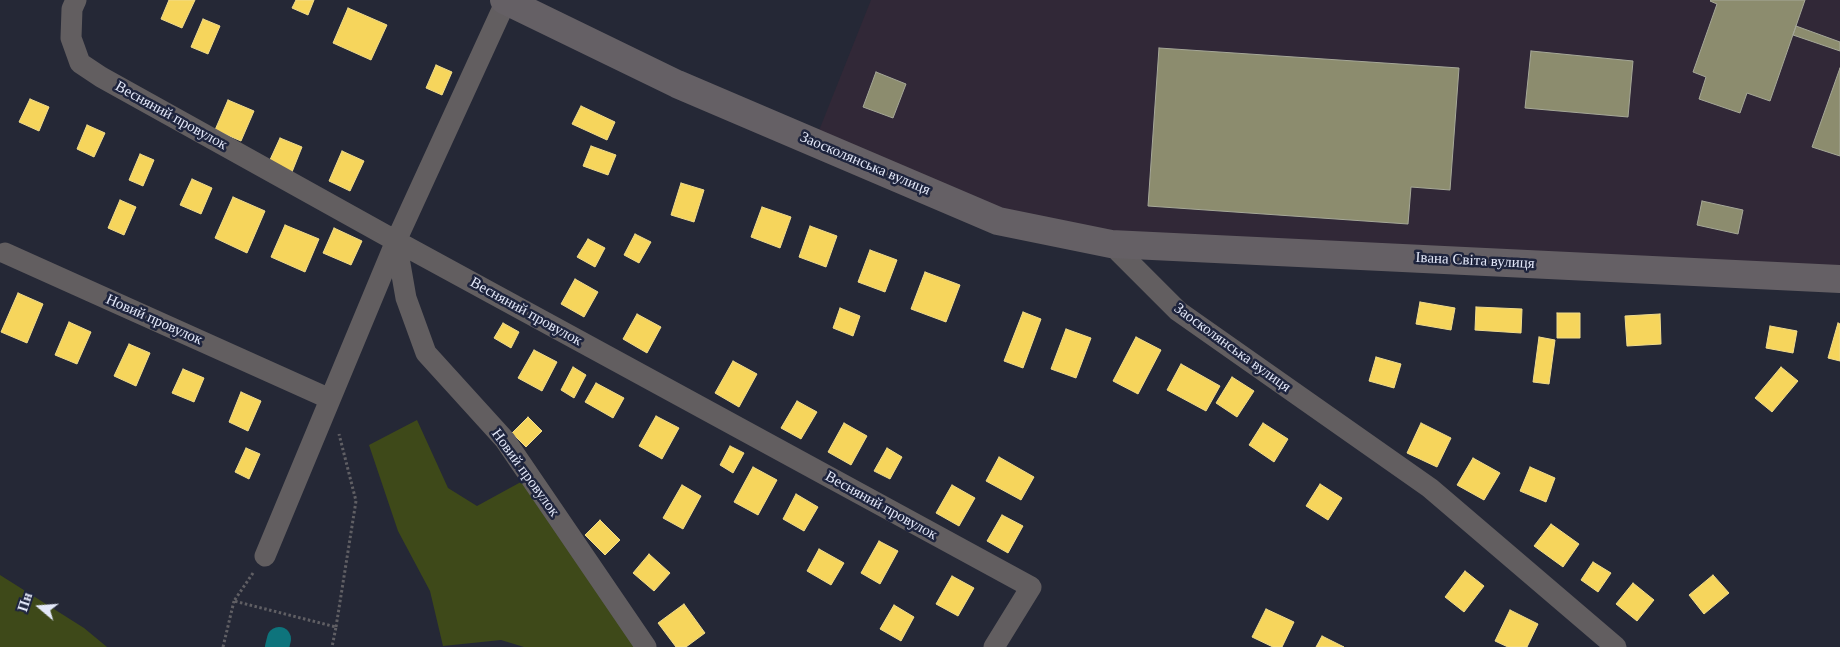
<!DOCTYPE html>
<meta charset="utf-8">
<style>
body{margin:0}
#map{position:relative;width:1840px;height:647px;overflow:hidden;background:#252836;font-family:"Times New Roman",serif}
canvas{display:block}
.north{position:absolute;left:15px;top:582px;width:50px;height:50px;-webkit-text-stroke:4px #1e243d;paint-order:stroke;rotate:288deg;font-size:14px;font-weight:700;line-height:20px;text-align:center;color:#e3e8f9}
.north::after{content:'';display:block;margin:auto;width:18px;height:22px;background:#e3e8f9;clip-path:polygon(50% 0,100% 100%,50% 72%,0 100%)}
</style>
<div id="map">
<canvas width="1840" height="647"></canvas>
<div class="north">Пн</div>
</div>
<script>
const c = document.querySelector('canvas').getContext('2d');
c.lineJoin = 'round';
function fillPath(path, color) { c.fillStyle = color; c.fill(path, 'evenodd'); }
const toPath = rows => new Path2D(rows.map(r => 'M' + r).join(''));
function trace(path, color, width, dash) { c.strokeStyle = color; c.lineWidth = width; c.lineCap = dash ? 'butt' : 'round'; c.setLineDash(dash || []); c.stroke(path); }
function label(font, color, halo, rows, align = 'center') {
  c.font = font + ' "Times New Roman",serif'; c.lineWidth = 5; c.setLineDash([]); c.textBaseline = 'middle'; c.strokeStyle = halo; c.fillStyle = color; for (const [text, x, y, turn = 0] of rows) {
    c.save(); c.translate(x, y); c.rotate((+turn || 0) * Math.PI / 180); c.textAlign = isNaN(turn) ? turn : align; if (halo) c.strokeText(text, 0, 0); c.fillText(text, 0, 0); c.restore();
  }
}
fillPath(toPath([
 [871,0,1840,0,1840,268,1111,244,1030,220,816,138]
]), '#312837');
fillPath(toPath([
 [417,420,448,488,477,506,530,477,646,647,524,647,501,640,443,646,430,591,398,531,369,445],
 [0,575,84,628,107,647,0,647]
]), '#3e4919');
const homes = toPath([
 [169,0,195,0,182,28,161,19,169,0],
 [296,0,314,0,308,15,292,8,296,0],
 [348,8,387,25,371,60,333,43,348,8],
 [203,19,220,26,208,54,191,47,203,19],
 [436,65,452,72,442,95,426,88,436,65],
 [30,99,49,107,39,131,19,122,30,99],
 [228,100,254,111,241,141,215,130,228,100],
 [581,106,615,122,607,140,572,124,581,106],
 [87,125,105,133,94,157,77,149,87,125],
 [280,138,302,147,292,172,269,162,280,138],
 [591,146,616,155,608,175,583,166,591,146],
 [342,151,364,161,350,191,329,181,342,151],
 [140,154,154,160,143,186,129,180,140,154],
 [192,179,212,188,201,214,180,205,192,179],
 [681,183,704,190,694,222,671,215,681,183],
 [233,197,265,211,247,253,215,238,233,197],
 [120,200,136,207,124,235,108,228,120,200],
 [762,207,791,217,780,248,751,237,762,207],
 [285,225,319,239,305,272,271,257,285,225],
 [810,226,837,236,826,267,799,257,810,226],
 [334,228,362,241,351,265,323,253,334,228],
 [635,234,651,242,639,263,624,255,635,234],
 [588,239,605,248,595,267,577,257,588,239],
 [870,250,897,260,885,292,858,282,870,250],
 [925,272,960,285,946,322,911,309,925,272],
 [575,279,598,292,584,317,561,304,575,279],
 [18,293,43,304,27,343,1,332,18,293],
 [1420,302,1455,308,1451,330,1416,324,1420,302],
 [1476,307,1522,309,1521,333,1475,330,1476,307],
 [840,308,860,316,853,336,833,328,840,308],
 [1023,312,1041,319,1023,368,1004,361,1023,312],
 [1557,313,1580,313,1580,338,1557,338,1557,313],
 [637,314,661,327,647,353,623,339,637,314],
 [1660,314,1661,344,1627,346,1625,316,1660,314],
 [69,322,91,332,77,364,55,355,69,322],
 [503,323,519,332,511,348,494,338,503,323],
 [1838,323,1840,324,1840,361,1828,358,1838,323],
 [1770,326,1797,331,1793,353,1766,348,1770,326],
 [1066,329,1091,338,1076,378,1051,369,1066,329],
 [1136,337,1161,350,1138,394,1113,381,1136,337],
 [1539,337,1555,340,1549,384,1533,382,1539,337],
 [129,344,150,353,136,386,114,376,129,344],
 [534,350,557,362,542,391,518,378,534,350],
 [1376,357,1401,364,1394,388,1369,381,1376,357],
 [733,361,757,374,739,407,715,393,733,361],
 [1181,364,1220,386,1206,411,1167,390,1181,364],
 [573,367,586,375,574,398,561,390,573,367],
 [1781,367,1798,381,1772,412,1755,398,1781,367],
 [183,369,204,378,194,402,172,393,183,369],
 [1232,377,1254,391,1237,417,1216,403,1232,377],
 [596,383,624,398,613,418,585,402,596,383],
 [241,392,261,401,248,431,229,422,241,392],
 [797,401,817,412,801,439,781,428,797,401],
 [656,416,679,428,662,459,639,446,656,416],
 [528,417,542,431,526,447,512,433,528,417],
 [844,423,867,436,851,465,828,452,844,423],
 [1263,423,1288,439,1274,462,1249,445,1263,423],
 [1421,423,1451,438,1437,467,1407,453,1421,423],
 [730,446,744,453,733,473,720,465,730,446],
 [246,448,260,454,249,479,235,472,246,448],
 [887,448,902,457,890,479,874,471,887,448],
 [999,457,1034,477,1021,500,986,481,999,457],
 [1473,458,1500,473,1484,500,1457,485,1473,458],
 [753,467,777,480,758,515,734,502,753,467],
 [1530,467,1555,478,1546,502,1520,491,1530,467],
 [1320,484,1342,498,1328,520,1306,506,1320,484],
 [682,485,701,496,683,529,663,518,682,485],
 [952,485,975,498,959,526,936,513,952,485],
 [796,494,818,507,804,531,783,519,796,494],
 [1002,515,1023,526,1008,553,987,541,1002,515],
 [600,520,620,540,605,555,585,535,600,520],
 [1551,524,1579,544,1563,567,1534,546,1551,524],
 [879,541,898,551,880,584,861,573,879,541],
 [819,549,844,563,831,585,807,571,819,549],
 [649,554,670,573,654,591,633,573,649,554],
 [1593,562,1611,573,1598,592,1581,580,1593,562],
 [1465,571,1484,586,1464,612,1445,597,1465,571],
 [1713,575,1729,593,1704,614,1689,595,1713,575],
 [952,576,974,588,958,616,936,604,952,576],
 [1633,583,1654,600,1637,621,1616,604,1633,583],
 [684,604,705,633,686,647,676,647,658,623,684,604],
 [894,605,914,617,901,641,880,629,894,605],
 [1266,609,1294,622,1282,647,1273,647,1252,637,1266,609],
 [1510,610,1538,624,1527,647,1508,647,1495,641,1510,610],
 [1322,636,1344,647,1316,647,1322,636]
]);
fillPath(homes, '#f6d55c');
trace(homes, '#f0db8b', 1);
const industry = toPath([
 [1711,0,1805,0,1770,101,1747,93,1740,113,1699,99,1706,77,1693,72,1717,4,1710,1,1711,0],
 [1796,26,1840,42,1840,51,1793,35,1796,26],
 [1159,48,1459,68,1450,190,1411,187,1408,224,1148,206,1159,48],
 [1531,51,1633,61,1628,117,1525,108,1531,51],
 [1840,68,1840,156,1812,147,1840,68],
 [876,72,906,84,893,118,863,107,876,72],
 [1702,201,1743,210,1738,234,1697,225,1702,201]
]);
fillPath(industry, '#8c8c6e');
trace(industry, '#a6a898', 1);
trace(toPath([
 [277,647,279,639]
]), '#0e747c', 24);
trace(toPath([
 [253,573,234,601,336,627,332,647],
 [336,627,356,501,339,434],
 [223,647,234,601]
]), '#605f64', 3, [2.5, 2.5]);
trace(toPath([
 [76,0,72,9,71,38,80,63,101,77,396,241,1031,587,994,647],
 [396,241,406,298,426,353,505,440,646,647],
 [1111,244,1178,311,1430,488,1616,647],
 [5,253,330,399],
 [265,556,396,241,506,1]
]), '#625e60', 21);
trace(toPath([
 [504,0,677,84,998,221,1111,244,1840,279]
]), '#656065', 28);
label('15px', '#e3e8f9', '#1e243d', [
 ["Весняний провулок",171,116,29],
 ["Заосколянська вулиця",865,164,23],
 ["Івана Світа вулиця",1475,261,3],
 ["Весняний провулок",526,312,29],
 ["Новий провулок",154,320,24],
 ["Заосколянська вулиця",1232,348,36],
 ["Новий провулок",525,473,54],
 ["Весняний провулок",881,506,29]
]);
</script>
